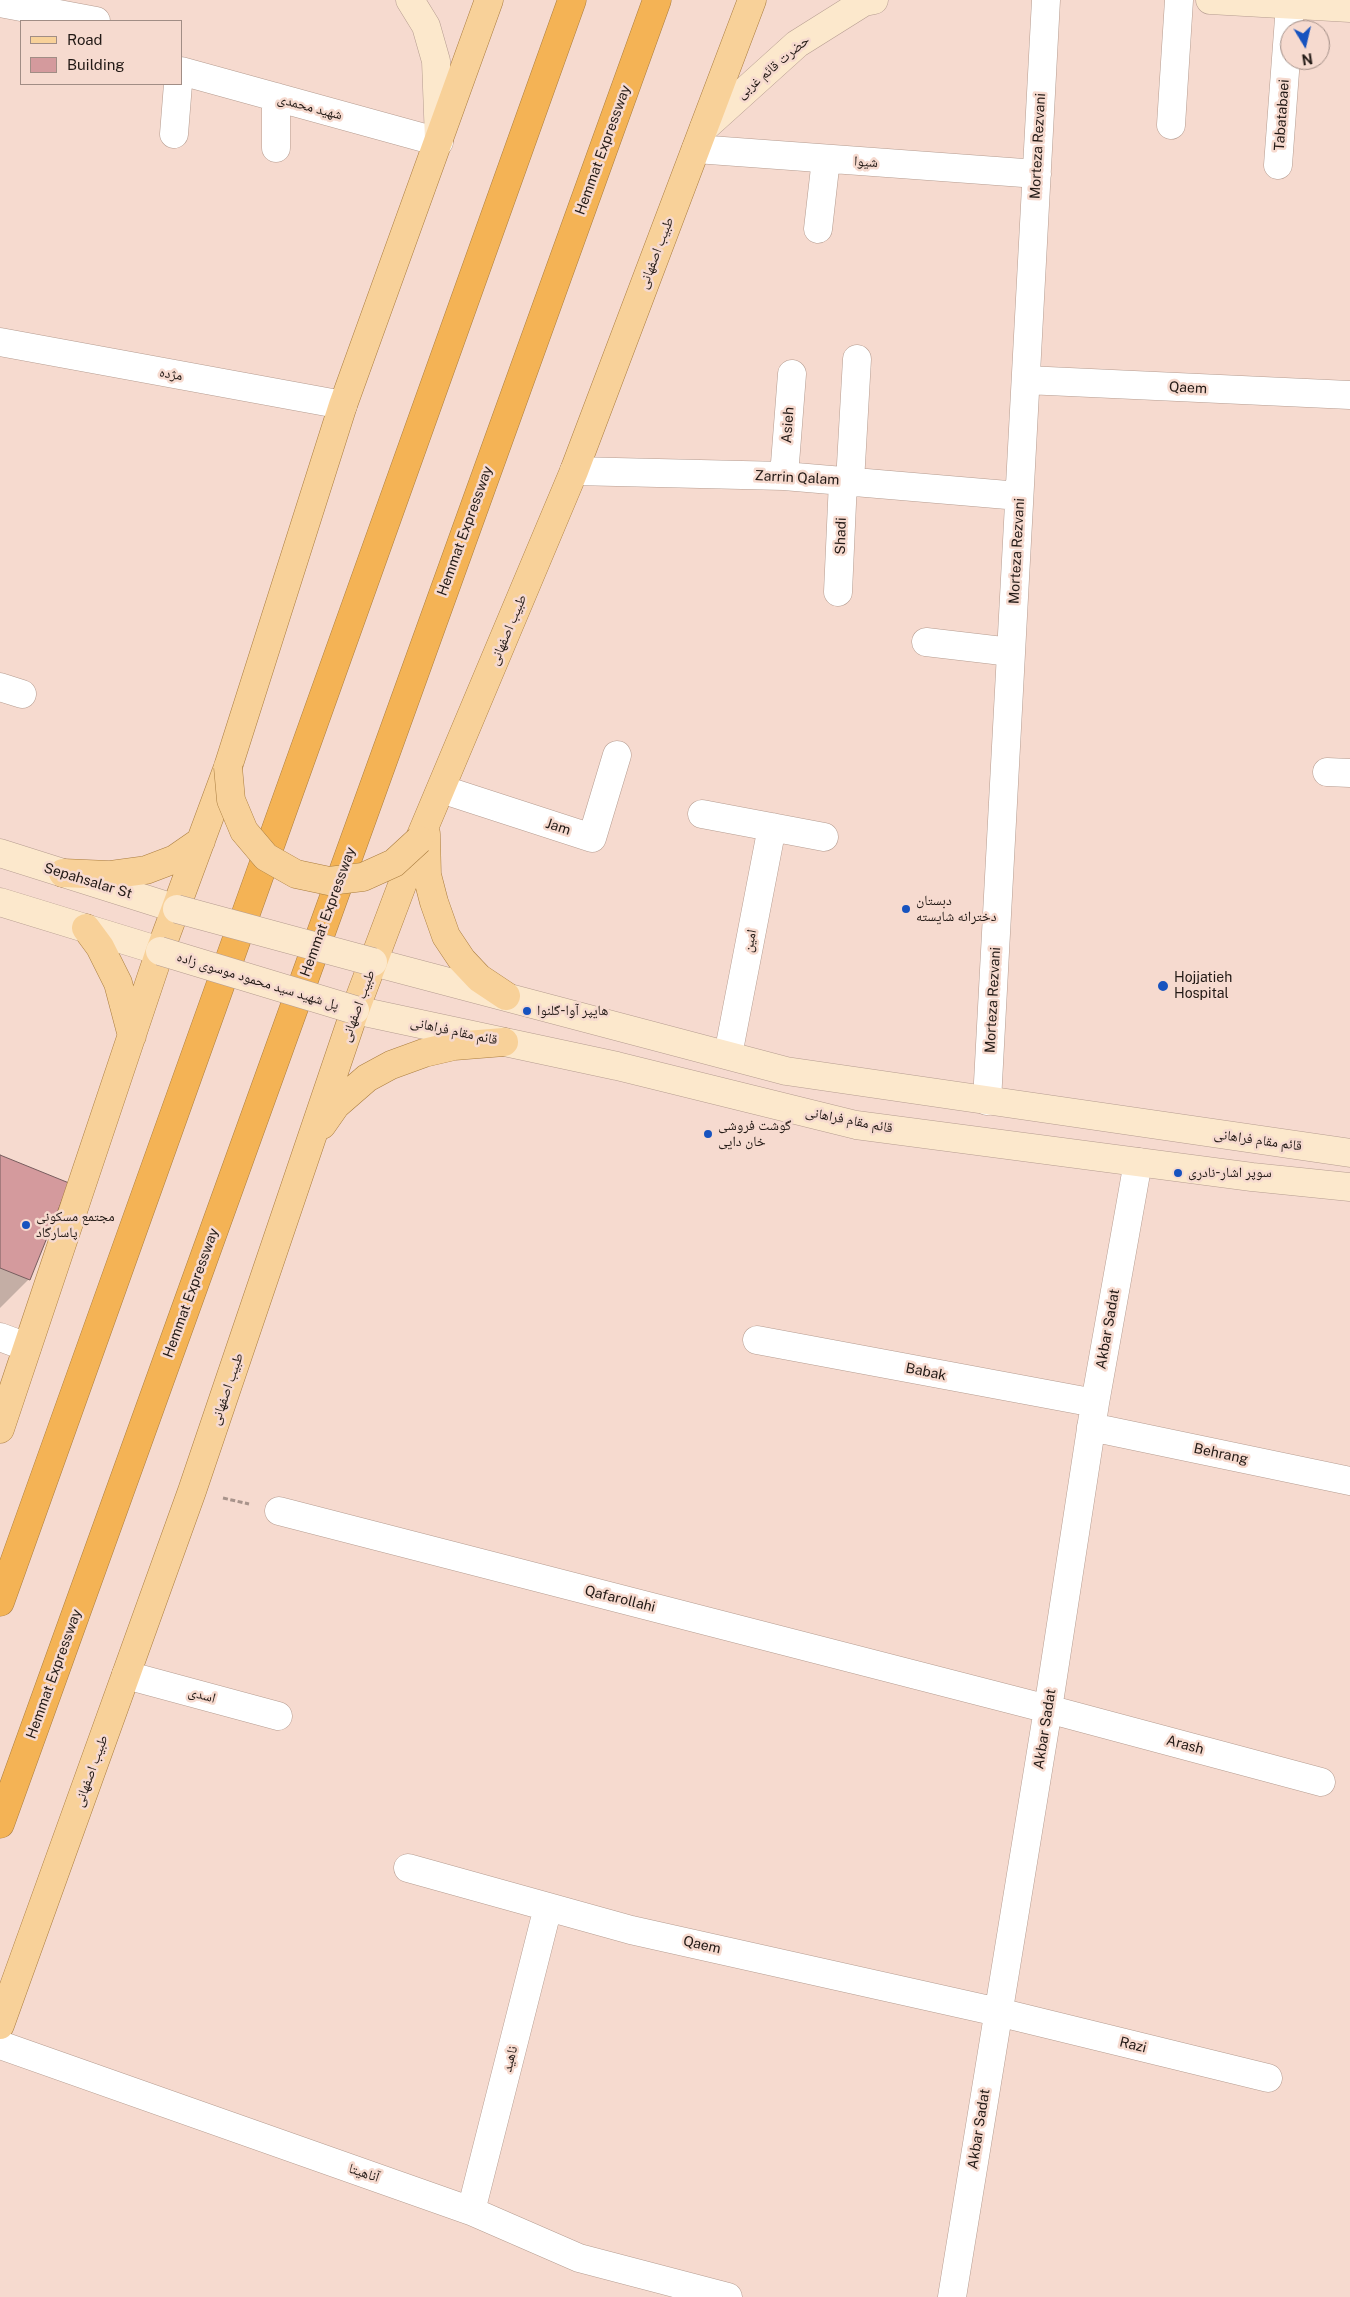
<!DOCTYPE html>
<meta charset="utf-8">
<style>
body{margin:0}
#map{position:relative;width:1350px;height:2297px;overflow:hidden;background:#f6dacf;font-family:"Public Sans",sans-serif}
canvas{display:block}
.legend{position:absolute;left:20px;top:20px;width:162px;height:65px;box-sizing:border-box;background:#f6dacf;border:1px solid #a18d85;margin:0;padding:6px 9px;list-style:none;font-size:15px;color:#221915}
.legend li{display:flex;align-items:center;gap:10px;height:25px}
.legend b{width:25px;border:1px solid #a18d85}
.north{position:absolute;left:1280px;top:20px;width:50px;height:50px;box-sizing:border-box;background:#f6dacf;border:1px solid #a18d85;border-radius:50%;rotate:171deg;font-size:14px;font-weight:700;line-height:20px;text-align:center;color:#221915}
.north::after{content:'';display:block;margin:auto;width:18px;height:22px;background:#1753bf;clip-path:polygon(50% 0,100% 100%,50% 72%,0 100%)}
</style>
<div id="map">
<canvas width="1350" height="2297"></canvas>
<ul class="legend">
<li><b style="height:6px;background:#f8d199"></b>Road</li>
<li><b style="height:14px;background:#d49a9d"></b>Building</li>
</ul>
<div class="north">N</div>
</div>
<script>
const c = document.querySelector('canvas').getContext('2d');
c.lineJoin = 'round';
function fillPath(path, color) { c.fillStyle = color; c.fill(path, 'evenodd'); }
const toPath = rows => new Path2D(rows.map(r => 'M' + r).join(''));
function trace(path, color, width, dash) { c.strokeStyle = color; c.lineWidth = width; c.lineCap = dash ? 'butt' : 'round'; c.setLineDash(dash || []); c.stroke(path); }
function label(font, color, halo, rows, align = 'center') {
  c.font = font + ' "Public Sans","Noto Naskh Arabic",sans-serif'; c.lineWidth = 5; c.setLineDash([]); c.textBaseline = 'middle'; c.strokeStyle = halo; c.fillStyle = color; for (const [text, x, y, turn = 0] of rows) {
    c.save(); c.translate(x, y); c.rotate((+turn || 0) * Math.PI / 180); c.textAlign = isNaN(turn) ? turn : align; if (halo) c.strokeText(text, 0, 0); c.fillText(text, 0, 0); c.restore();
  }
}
fillPath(toPath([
 [0,1157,29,1279,0,1308]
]), '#0003');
const building = toPath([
 [0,1155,69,1183,30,1280,0,1268,0,1155]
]);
fillPath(building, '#d49a9d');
trace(building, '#775d5e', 1);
const street = toPath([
 [0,3,96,21],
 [181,71,439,142],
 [1171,125,1179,0],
 [174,134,178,84],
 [276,148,276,97],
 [696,149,1037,174],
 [1278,165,1290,5],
 [818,229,826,159],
 [0,342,343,405],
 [1026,380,1350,395],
 [574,471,784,476,1019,496],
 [784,476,792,374],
 [850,482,857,359],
 [838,592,843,481],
 [926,642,1011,652],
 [0,687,22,694],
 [1327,772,1350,773],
 [441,789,592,838,617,755],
 [702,814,824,837],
 [728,1055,772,827],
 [987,1101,1046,0],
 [0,1337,27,1347],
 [757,1340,1095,1403],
 [1091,1427,1350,1481],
 [279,1511,1048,1709,1321,1782],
 [126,1675,278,1716],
 [408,1868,631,1930,998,2012,1268,2078],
 [0,2045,471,2211,579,2258,728,2297],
 [471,2211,548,1907],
 [952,2297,1048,1709,1095,1403,1138,1162]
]);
const secondary = toPath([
 [410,0,426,26,436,61,439,140],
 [1210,0,1350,8],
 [704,128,797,44,864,2,874,0],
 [0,853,177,909],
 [0,902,160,951],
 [373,962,786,1071,1350,1153],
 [355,1010,617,1066,856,1125,1252,1177,1350,1187]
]);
const primary = toPath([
 [426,834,427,875,434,902,446,936,462,960,479,978,506,996],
 [63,873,109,875,146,870,175,859,201,841],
 [86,928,100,947,118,983,132,1036],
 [322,1125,336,1105,367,1078,391,1065,424,1053,454,1046,504,1042],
 [0,1429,160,951,228,767,343,405,489,0],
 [0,2025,192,1491,355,1010,419,840,574,471,752,0]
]);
const highway = toPath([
 [0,1602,572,0],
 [0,1824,657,0]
]);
trace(street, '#b59c90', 29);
trace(secondary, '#b59c90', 29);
trace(primary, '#aa7d3f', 29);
trace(highway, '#aa7d3f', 29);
trace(toPath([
 [223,1498,249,1504]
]), '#a8938b', 3, [5, 2.5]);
trace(street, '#fff', 28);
trace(secondary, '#fce8cc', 28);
trace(primary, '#f8d199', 28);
trace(highway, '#f4b355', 28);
const secondaryBridge = toPath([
 [177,909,373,962],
 [160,951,355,1010]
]);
const primaryBridge = toPath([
 [228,767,231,800,244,831,266,857,296,874,329,881,363,877,394,863,419,840]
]);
trace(secondaryBridge, '#b59c90', 29, []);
trace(primaryBridge, '#aa7d3f', 29, []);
trace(secondaryBridge, '#fce8cc', 28);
trace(primaryBridge, '#f8d199', 28);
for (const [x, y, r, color] of [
 [906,909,5,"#1753bf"],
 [1163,986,6,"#1753bf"],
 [527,1011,5,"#1753bf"],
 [708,1134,5,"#1753bf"],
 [1178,1173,5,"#1753bf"],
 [26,1225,5,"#1753bf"]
]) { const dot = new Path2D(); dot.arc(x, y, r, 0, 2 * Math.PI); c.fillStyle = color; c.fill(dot); trace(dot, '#f6dacf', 2); }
label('14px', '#221915', '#f6dacf', [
 ["حضرت قائم غربی",773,67,-40],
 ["شهید محمدی",310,107,15],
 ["Tabatabaei",1282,115,-86],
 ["Morteza Rezvani",1038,146,-87],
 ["Hemmat Expressway",603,150,-70],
 ["شیوا",866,162,4],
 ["طبیب اصفهانی",656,253,-69],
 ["مژده",171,374,10],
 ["Qaem",1188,388,3],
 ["Asieh",788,425,-86],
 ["Zarrin Qalam",797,478,3],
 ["Hemmat Expressway",465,531,-70],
 ["Shadi",841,536,-88],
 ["Morteza Rezvani",1017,551,-87],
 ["طبیب اصفهانی",508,630,-67],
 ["Jam",558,827,18],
 ["Sepahsalar St",88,881,17],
 ["Hemmat Expressway",328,912,-70],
 ["امین",750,941,-79],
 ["پل شهید سید محمود موسوی زاده",258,981,17],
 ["Morteza Rezvani",993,1000,-87],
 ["طبیب اصفهانی",358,1006,-70],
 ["قائم مقام فراهانی",454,1031,12],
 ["قائم مقام فراهانی",849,1120,11],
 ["قائم مقام فراهانی",1258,1140,8],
 ["Hemmat Expressway",191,1293,-70],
 ["Akbar Sadat",1108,1329,-80],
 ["Babak",926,1372,11],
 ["طبیب اصفهانی",227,1389,-71],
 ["Behrang",1221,1454,12],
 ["Qafarollahi",620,1599,14],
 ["Hemmat Expressway",54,1674,-70],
 ["اسدی",202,1695,15],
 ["Akbar Sadat",1045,1729,-81],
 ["Arash",1185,1745,15],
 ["طبیب اصفهانی",91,1771,-70],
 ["Qaem",702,1945,13],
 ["Razi",1133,2045,14],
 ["ناهید",510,2059,-76],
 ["Akbar Sadat",979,2129,-81],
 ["آناهیتا",364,2173,19]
]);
label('14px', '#221915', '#f6dacf', [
 ["دبستان",916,901],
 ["دخترانه شایسته",916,917],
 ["Hojjatieh",1174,978],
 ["Hospital",1174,994],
 ["هایپر آوا-گلنوا",537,1011],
 ["گوشت فروشی",718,1126],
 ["خان دایی",718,1142],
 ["سوپر اشار-نادری",1188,1173],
 ["مجتمع مسکونی",36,1217],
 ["پاسارگاد",36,1233]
], 'left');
</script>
